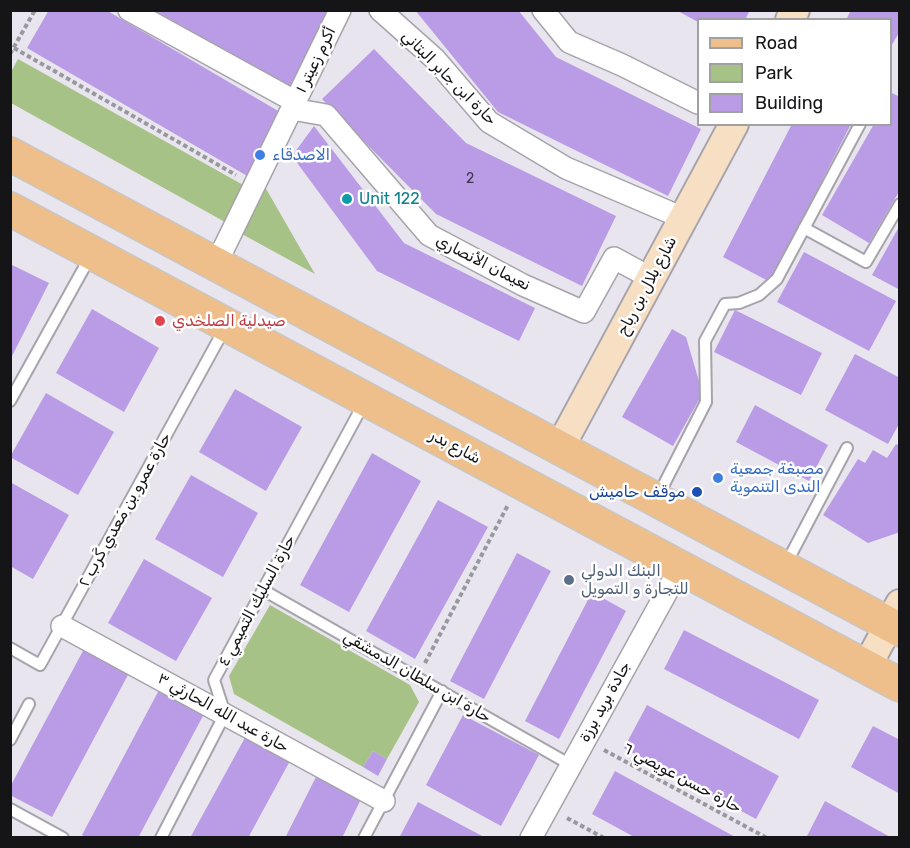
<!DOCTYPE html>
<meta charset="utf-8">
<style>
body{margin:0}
#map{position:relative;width:910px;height:848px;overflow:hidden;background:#e8e5ee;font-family:Rubik,sans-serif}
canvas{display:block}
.frame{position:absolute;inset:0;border:12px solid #151417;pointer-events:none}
.legend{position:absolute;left:697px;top:18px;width:195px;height:108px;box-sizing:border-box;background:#fff;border:2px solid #a1a1a2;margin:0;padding:8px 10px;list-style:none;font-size:18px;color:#151417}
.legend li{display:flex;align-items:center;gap:12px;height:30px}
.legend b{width:30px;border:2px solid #a1a1a2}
</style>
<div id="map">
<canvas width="910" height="848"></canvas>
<div class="frame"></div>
<ul class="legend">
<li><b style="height:8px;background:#eebf8a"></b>Road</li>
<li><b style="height:16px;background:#a6c286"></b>Park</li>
<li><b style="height:16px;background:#b99ce5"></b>Building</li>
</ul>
</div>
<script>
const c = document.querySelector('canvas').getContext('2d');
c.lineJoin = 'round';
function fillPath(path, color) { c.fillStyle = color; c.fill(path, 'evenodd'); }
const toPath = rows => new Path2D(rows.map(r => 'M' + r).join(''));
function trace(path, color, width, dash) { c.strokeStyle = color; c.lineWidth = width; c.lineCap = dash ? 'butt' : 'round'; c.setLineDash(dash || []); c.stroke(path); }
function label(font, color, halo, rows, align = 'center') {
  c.font = font + ' Rubik,"Noto Sans Arabic",sans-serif'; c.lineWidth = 5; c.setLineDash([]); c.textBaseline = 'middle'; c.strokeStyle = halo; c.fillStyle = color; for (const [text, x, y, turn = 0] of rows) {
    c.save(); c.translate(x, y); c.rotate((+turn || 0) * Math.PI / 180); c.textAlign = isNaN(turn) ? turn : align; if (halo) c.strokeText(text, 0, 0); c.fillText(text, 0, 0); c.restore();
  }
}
fillPath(toPath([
 [18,59,245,186,225,222,11,103,11,72],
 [265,187,315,274,240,233],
 [270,605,410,685,419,702,387,759,373,751,363,767,234,694,229,676]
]), '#a6c286');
fillPath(toPath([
 [49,10,106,10,285,115,249,177,27,48],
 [154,10,326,10,331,13,289,87],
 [415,10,518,10,556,57,701,129,668,196,498,112],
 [676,10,750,10,745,20,698,20,698,22],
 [851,10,900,10,900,31,890,48,890,20,846,20],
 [374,49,466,143,616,216,582,286,436,214,322,99],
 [892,93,900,97,900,190,869,243,822,215,874,124,890,124,890,96],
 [792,124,851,124,770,282,723,257],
 [314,126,404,243,535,308,519,341,377,271,292,156],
 [900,225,900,290,872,275],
 [804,252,896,301,869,351,777,302],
 [10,264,49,283,10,360],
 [92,309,159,348,124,412,56,373],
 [735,310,822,353,801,395,714,352],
 [672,329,686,337,701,388,700,398,673,446,622,417],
 [855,354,900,378,900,422,888,444,825,410],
 [235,389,302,427,266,491,199,452],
 [46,393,114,432,78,495,10,457],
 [755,405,828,445,809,481,736,442],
 [896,444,900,446,900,532,868,543,823,515,858,459,865,463,873,450,887,458],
 [372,453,421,481,349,612,300,585],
 [191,475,258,513,223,577,155,539],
 [10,482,69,515,33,579,10,566],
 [438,500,488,527,415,659,366,631],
 [517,553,551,571,484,699,450,681],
 [144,559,212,598,176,661,108,623],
 [592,592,626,611,559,739,525,721],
 [684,630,819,700,799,739,664,669],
 [84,649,129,673,52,817,10,795,10,787],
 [159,690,204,714,138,838,87,838,82,835],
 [647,705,779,776,756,819,624,748],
 [463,715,539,755,501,826,426,785],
 [873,726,900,740,900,794,851,767],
 [247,734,291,759,248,838,190,838],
 [373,751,387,759,378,776,363,767],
 [615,771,737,838,636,838,592,814],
 [317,775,362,797,342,838,285,838],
 [825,801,892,838,806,838],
 [418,802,486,838,399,838]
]), '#b99ce5');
const service = toPath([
 [804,228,866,262,900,204],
 [10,401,90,257],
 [658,496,706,402,705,341,725,304,739,303,759,295,777,279,860,124],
 [786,564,847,448],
 [263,590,571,765],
 [10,648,40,665,226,326],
 [10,740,29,704],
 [10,809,63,838],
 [161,838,225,714,214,680,364,403],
 [364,838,442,691]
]);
const minor = toPath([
 [129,10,296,102],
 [380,10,435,59,489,122,566,168,683,218],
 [543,10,569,42,622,65,698,103],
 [292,109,326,115,429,235,523,285,584,312,614,258,651,278],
 [216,264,340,10],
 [62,626,384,801],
 [531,838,680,568]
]);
const secondary = toPath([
 [790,20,795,10],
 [560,447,734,124],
 [866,668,900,604]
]);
const primary = toPath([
 [10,154,900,630],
 [10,209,900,685]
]);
trace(service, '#a6a3ab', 14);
trace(minor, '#a6a3ab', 24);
trace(secondary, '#a6a3ab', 32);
trace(primary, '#c7c7c7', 36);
trace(toPath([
 [14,48,236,175],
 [10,54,35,10],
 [425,663,508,505],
 [604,750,767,838],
 [567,818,604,838]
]), '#9a989f', 4, [4.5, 3]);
trace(service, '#fff', 10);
trace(minor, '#fff', 21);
trace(secondary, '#f7dfc4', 28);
trace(primary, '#eebf8a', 33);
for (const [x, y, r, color] of [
 [260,155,6,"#3f7fe0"],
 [347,199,6,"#0f9aa8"],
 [160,321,6,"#e0444e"],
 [718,478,6,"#3f7fe0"],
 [697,492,6,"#1a4fb4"],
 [569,580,6,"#5c6f8a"]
]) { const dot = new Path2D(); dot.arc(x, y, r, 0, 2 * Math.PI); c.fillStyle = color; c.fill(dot); trace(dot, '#fff', 2); }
label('14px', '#3e364a', null, [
 ["2",470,179]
]);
label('16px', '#151417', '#fff', [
 ["أكرم زعيتر ١",316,60,-64],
 ["حارة ابن جابر البتاني",449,78,45],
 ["نعيمان الأنصاري",483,263,27],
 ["شارع بلال بن رباح",647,286,-62],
 ["شارع بدر",455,447,28],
 ["حارة عمرو بن مَعدي كَرب ٢",125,510,-61],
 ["حارة السليك التميمي ٤",257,601,-62],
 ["حارة ابن سلطان الدمشقي",417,677,30],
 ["جادة بريد برزة",605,702,-61],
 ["حارة عبد الله الحارثي ٣",223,713,29],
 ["حارة حسن عويصي ٦",682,778,28]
]);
label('16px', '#366cbe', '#fff', [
 ["الاصدقاء",272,155],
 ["مصبغة جمعية",730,469],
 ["الندى التنموية",730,487]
], 'left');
label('16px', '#0d838f', '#fff', [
 ["Unit 122",359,199]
], 'left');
label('16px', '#be3a42', '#fff', [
 ["صيدلية الصلخدي",172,321]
], 'left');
label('16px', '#164399', '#fff', [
 ["موقف حاميش",685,492]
], 'right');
label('16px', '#4e5e75', '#fff', [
 ["البنك الدولي",581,571],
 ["للتجارة و التمويل",581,589]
], 'left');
</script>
